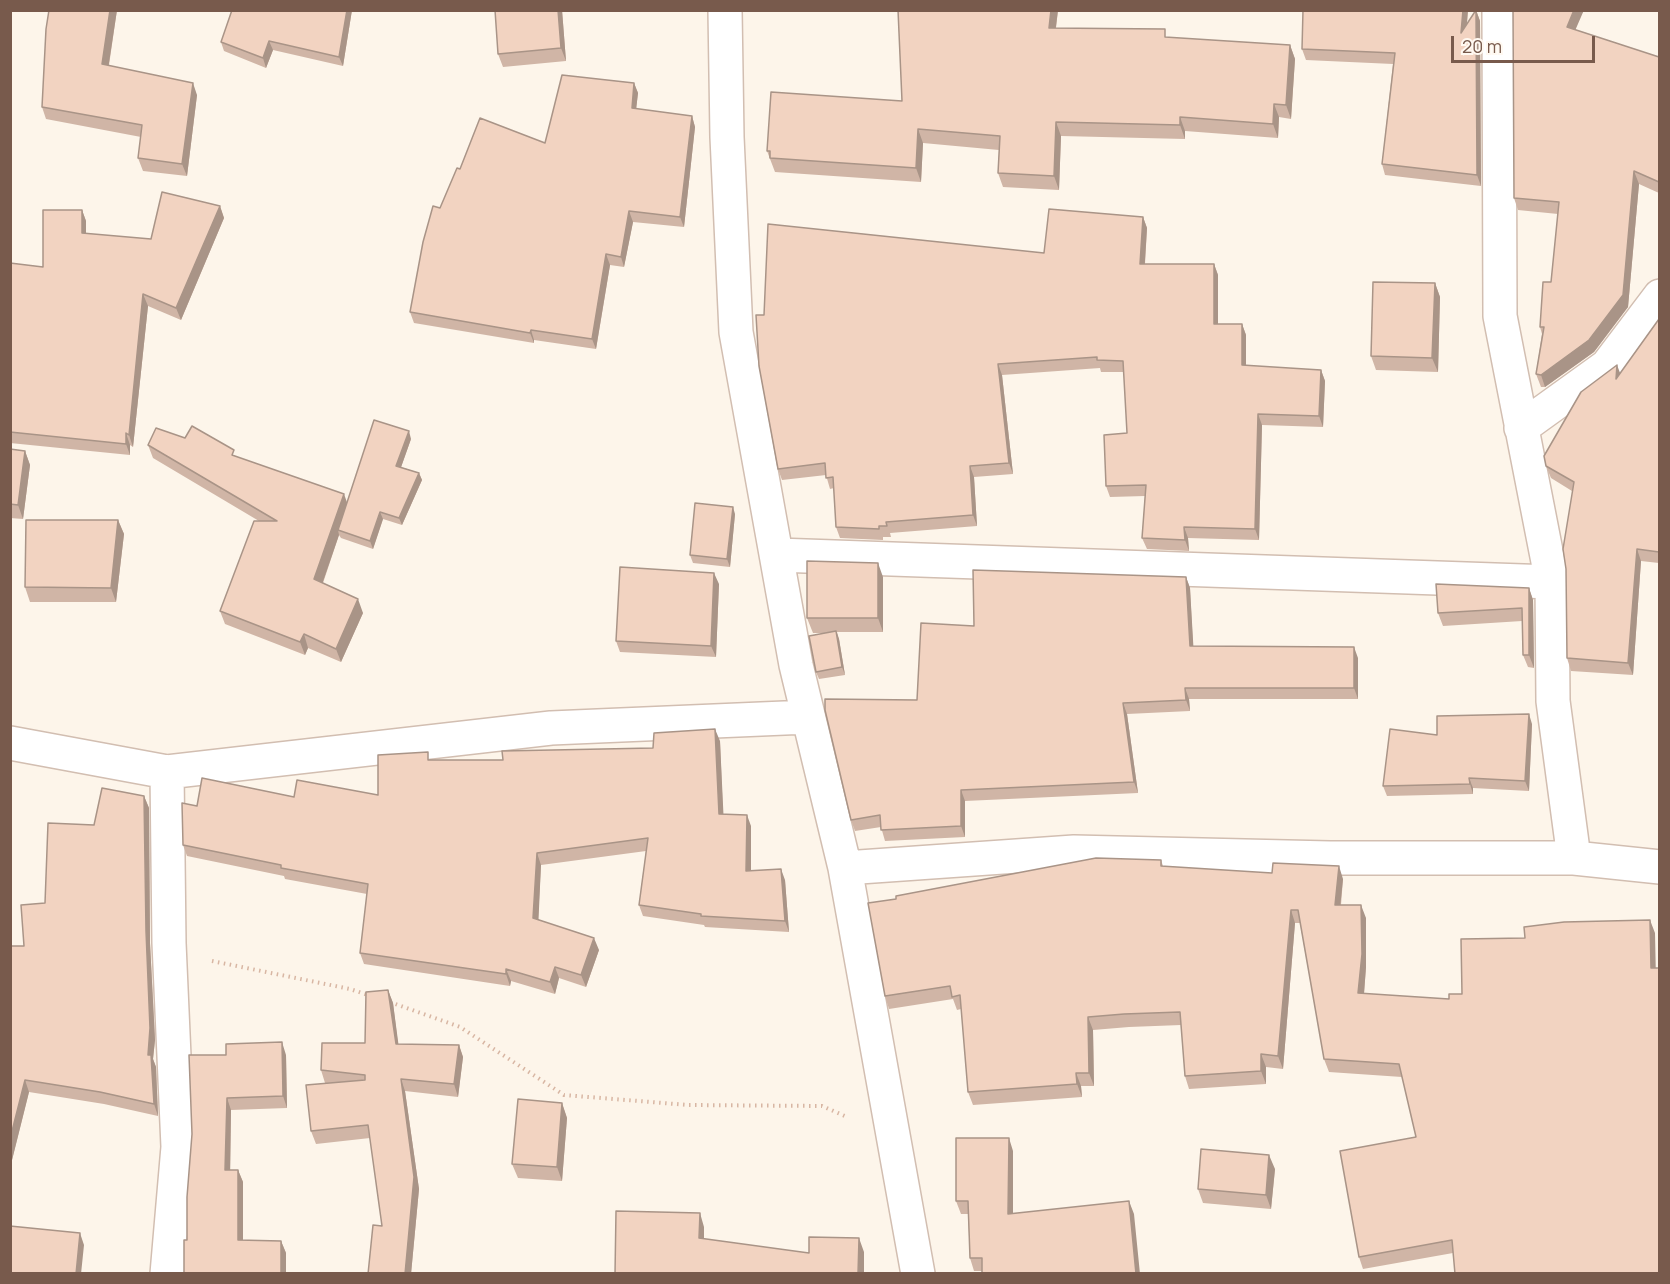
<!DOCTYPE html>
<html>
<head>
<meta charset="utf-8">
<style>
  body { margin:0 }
  #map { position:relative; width:1670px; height:1284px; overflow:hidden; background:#fdf5ea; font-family:Manrope,sans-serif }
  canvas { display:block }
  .frame { position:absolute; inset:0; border:12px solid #785a4c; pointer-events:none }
  .scale { position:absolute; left:1451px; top:36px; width:144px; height:27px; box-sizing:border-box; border:3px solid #785a4c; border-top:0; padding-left:8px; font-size:18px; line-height:21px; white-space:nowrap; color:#785a4c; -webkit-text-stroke:4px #fff9f1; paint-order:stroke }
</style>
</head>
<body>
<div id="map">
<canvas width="1670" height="1284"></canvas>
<div class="frame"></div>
<div class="scale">20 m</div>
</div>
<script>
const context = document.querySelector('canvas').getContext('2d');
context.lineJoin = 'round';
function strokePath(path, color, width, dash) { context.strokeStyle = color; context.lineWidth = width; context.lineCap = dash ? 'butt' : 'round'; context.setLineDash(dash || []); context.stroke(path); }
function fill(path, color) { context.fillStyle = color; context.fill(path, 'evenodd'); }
const minor = new Path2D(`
  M725,10l2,127 9,195 60,333 49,203 73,406
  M1499,10l1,306 52,266 1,119 21,157
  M1521,428l86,-62 53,-70
  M777,555l775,27
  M10,743l157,29 384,-44 257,-11
  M167,772l2,171 9,204 -11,127
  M845,868l229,-16 256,6h244l86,9`);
strokePath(minor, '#d2beb1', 36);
strokePath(new Path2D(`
  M212,961l138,28 18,6
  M390,1002l70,25 104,68 124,10 134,1 25,11`), '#d8b6a3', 4, [1.5, 4.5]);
strokePath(minor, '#fff', 33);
fill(new Path2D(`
  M117,10l-8,55 88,30 -10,81 -44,-5 -5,-13 3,-21 -95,-18 -4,-12z
  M232,10h120l-9,56 -70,-16 -7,18 -42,-17 -3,-9z
  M562,10l4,51 -63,6 -5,-13z
  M898,10h160l-2,18 112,10 122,7 5,14 -4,60 -12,-2 -1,21 -93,-7v8l-124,-3 -2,54 -56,-3 -5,-14 1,-23 -76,-7 -2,39 -146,-10 -8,-21 135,-50z
  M1468,10l-1,14 9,-14 4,11 1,165 -96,-11 -3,-11 11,-100 -87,-4 -4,-11z
  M1576,30l83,27v136l-20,-9 -11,123 -34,45 -49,35h-4l-5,-13 6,-40 -2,-7 11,-45 7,-68 -40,-4 -4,-12z
  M634,83l4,10 -2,16 56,7 3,11 -11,100 -51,-5 -9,45 -14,-2 -14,84 -62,-9v3l-120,-20 -4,-11 30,-104 20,-39 85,-26z
  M220,206l4,12 -43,102 -33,-14 -15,141 -3,-2v10l-120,-12v-180l33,4 39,-57 4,11v13l65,5z
  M1143,217l4,11 -2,36h69l4,11v49h24l4,11v31l75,4 4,11 -2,46 -61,-2 -3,115 -71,-2 1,13 -42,-2 -5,-11 3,-42 -35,1 -4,-11 21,-53 -3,-61h-23l-1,-4 -98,7 11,99 -39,3 3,49 -87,7 1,4h-8v3l-43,-2 -4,-11 -2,-39 -4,1 -4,-14 -44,5 -4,-11 -14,-154 280,-62z
  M1435,283l5,14 -2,75 -62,-2 -5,-14z
  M1659,319v244l-18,-2 -8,114 -62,-4 -4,-13 5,-167 -21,-13 -5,-12 74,-93z
  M411,439l-10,28 18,6 3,7 -20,45 -19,-6 -10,30 -32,-11 -2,-3 -16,48 40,30 -22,49 -33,-14 -3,7 -80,-31 -5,-13 39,-90 -106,-63 -5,-13 199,58z
  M10,449l15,2 5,14 -7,54 -13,-1z
  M735,514l-5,53 -37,-4 -3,-8z
  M118,520l6,14 -8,68h-86l-5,-15z
  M883,577v55h-46l2,7 6,36 -26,4 -3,-7 13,-39h-16l-6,-15z
  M1186,577l4,11 3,58 165,12v41h-169l1,12 -63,3 11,79 -173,8v36l-80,4 -4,-14 -26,4 -4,-11 66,-120 57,-74z
  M719,584l-3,73 -96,-5 -4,-11z
  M1529,588l4,12 1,68 -6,-1 -5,-12 -1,-34 -79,5 -5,-13z
  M1532,724l-3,67 -56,-3v6l-86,2 -4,-10 54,-51z
  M720,741l3,73 28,12v45l34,9 4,52 -84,-5 -1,-2 -61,-9 -4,-11 7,-54 -105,14 -3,55 61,30 -13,37 -27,-9 -4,16 -44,-13 -1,5 -146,-22 -4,-11 7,-59 -82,-15 -1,-3 -97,-20 -4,-11 14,-39 97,-9 84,-2 53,-35h72l150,-12z
  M144,796l5,12 1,135 5,97 -2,19 3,8 2,49 -54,-12 -75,-12 -19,76 14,-222 21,-43 49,-78z
  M1161,860l2,6 180,13 -2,26 25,13v49l-2,27 85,5 13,-5 63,-56 130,-5v35l-202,285 -90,16 -4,-12 57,-120 -14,-60 -73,-5 -5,-13 -24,-136h-5l-12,146 -17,-2v17l-77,5 -4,-13 -4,-51 -52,2 -36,3 1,56h-13l1,11 -109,8 -5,-13 -7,-83 -4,1 -4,-11 -64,10 -4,-13z
  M388,990l5,13 5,41 61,1 4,12 -5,40 -53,-6 14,98 -8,85h-43l14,-48 -12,-88 -54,6 -5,-13 17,-48h-3l-4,-13 44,-27z
  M226,1055h60l1,53 -56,2 -1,60h8l5,12v58l38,1 5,12 -99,-13z
  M562,1103l5,15 -5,63 -44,-3 -6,-14z
  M1013,1151v62l121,1 -152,57h-8l-4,-13 -2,-44h-7l-5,-13z
  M1275,1169l-4,40 -68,-6 -5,-14z`), '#d0b5a6');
fill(new Path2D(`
  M110,10h7l-10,66 -5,-12z
  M347,10h5l-9,56 -4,-9z
  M558,10h4l4,51 -5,-13z
  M1051,10h7l-4,32 -5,-14z
  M1463,10h5l-3,34 -4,-11z
  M1476,10l4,11 1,165 -4,-11z
  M1574,10h10l-13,30 -4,-13z
  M269,41l4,9 -7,18 -3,-10z
  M1290,45l5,14 -4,60 -5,-14z
  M193,83l4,12 -10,81 -5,-12z
  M634,83l4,10 -3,26 -3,-11z
  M1274,104l5,13 -1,21 -5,-14z
  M692,116l3,11 -11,100 -4,-10z
  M1180,117l5,14v8l-5,-14z
  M1056,122l5,14 -2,54 -5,-14z
  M918,129l5,14 -2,39 -5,-14z
  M1634,171l5,13 -11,123 -34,45 -49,35 -4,-12z
  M220,206l4,12 -43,102 -5,-12z
  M82,210l4,11v24l-4,-12z
  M629,211l4,11 -9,45 -3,-10z
  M1143,217l4,11 -3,48 -4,-12z
  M606,254l4,11 -14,84 -4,-10z
  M1214,264l4,11v60l-4,-11z
  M1435,283l5,14 -2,75 -6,-14z
  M143,294l5,12 -15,141 -4,-12z
  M1242,324l4,11v41l-4,-11z
  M531,330l3,10v3l-4,-10z
  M998,364l4,11 11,99 -4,-11z
  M1617,365l5,13 -6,1z
  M1321,370l4,11 -2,46 -4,-11z
  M1258,414l4,11 -3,115 -4,-11z
  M409,431l2,8 -12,34 -3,-7z
  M126,433l4,12v10l-4,-11z
  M25,451l5,14 -7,54 -5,-14z
  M970,466l4,11 3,49 -4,-11z
  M419,473l3,7 -20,45 -3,-7z
  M344,494l5,14 -11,22 1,5 -20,58 -5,-14z
  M733,507l2,7 -5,53 -3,-8z
  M380,512l3,7 -10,30 -3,-8z
  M118,520l6,14 -8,68 -5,-14z
  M1184,527l4,11 1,13 -4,-11z
  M1637,549l4,12 -8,114 -5,-12z
  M878,563l5,14v55l-5,-14z
  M714,573l5,11 -3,73 -5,-11z
  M1186,577l4,11 4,69 -4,-11z
  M1529,588l4,12 1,68 -5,-13z
  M358,599l5,14 -22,49 -5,-13z
  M836,631l3,8 6,36 -3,-8z
  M304,634l4,14 -3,7 -5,-13z
  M1354,647l4,11v41l-4,-11z
  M1185,688l4,11 1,12 -4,-11z
  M1123,703l4,11 11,79 -4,-11z
  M1529,714l3,10 -3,67 -4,-10z
  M715,729l5,12 4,85 -5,-12z
  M1469,778l4,10v6l-3,-10z
  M961,790l4,11v36l-4,-11z
  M144,796l5,12 1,135 5,97 -2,19 3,8 2,49 -4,-12 -6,-49z
  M747,815l4,11v56l-5,-11z
  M537,853l4,12 -3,65 -5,-12z
  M1339,866l4,13 -4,39 -4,-13z
  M781,869l4,11 4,52 -4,-11z
  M1361,905l5,13v49l-3,39 -5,-13z
  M1291,910l4,13 -12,146 -5,-13z
  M1650,920l5,13 1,48 -5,-13z
  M594,938l5,12 -13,37 -5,-12z
  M555,967l4,11 -4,16 -5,-12z
  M506,969l5,12 -1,5 -4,-12z
  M388,990l5,13 7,53 -4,-12z
  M1088,1017l5,13 1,56 -5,-13z
  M282,1042l4,13 1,53 -4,-12z
  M459,1045l4,12 -5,40 -4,-13z
  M1261,1054l5,13v17l-5,-13z
  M1076,1073l5,13 1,11 -5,-13z
  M401,1079l4,12 14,98 -8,85h-6z
  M25,1080l4,12 -19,76v-29z
  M227,1098l4,12 -1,72 -5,-12z
  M562,1103l5,15 -5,63 -5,-14z
  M1009,1138l4,13v76l-5,-13z
  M1269,1155l6,14 -4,40 -5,-14z
  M238,1170l5,12v71l-5,-13z
  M1129,1201l5,13 6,60h-4z
  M700,1213l4,14v24l-5,-13z
  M80,1233l4,12 -3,29h-5z
  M859,1238l5,14v22h-6z
  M281,1241l5,12v21h-5z`), '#a99487');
const building = new Path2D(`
  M49,10h61l-8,54 91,19 -11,81 -44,-6 4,-33 -100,-18 4,-78z
  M232,10h115l-8,47 -70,-16 -6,17 -42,-16z
  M495,10h63l3,38 -63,6z
  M898,10h153l-2,18 116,1v8l125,8 -4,60 -12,-1 -1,20 -93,-7v8l-124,-3 -2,54 -56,-3 2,-37 -82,-7 -2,39 -146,-10v-7h-3l4,-59 131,9z
  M1303,10h160l-2,23 15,-23 1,165 -95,-11 13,-111 -93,-4z
  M1513,10h61l-7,17 92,30v125l-25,-11 -11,124 -34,45 -48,35 -5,-1 8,-47h-4l3,-45h8l8,-80 -45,-4z
  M562,75l72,8 -2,25 60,8 -12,101 -51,-6 -8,46 -15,-3 -14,85 -61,-9 -1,3 -120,-21 13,-70 10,-36 7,2 17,-40 3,1 20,-51 65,25z
  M162,192l58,14 -44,102 -33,-14 -14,141 -3,-2v11l-116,-12v-169l33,4v-57h39v23l69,6z
  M1049,209l94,8 -3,47h74v60h28v41l79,5 -2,46 -61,-2 -3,115 -71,-2 1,13 -43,-2 4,-53 -40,1 -2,-51 23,-2 -4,-72 -26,-1v-3l-99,7 11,99 -39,3 3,49 -87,7 1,4h-8v3l-43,-2 -3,-50 -7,1 -1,-15 -47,6 -19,-103 -3,-51h8l4,-91 276,29z
  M1373,282l62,1 -3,75 -61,-2z
  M1659,319v233l-22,-3 -9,114 -61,-5 -1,-89 -3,-20 11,-67 -28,-16 -2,-10 37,-64 36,-27 -1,14z
  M374,420l35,11 -13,35 23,7 -20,45 -19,-6 -10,29 -32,-11z
  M192,426l42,24 -2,5 112,39 -30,85 44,20 -22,50 -32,-15 -4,8 -80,-31 34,-90h23l-129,-76 8,-17 29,10z
  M10,449l15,2 -7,54 -8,-1z
  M695,503l38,4 -6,52 -37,-4z
  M26,520h92l-7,68 -86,-1z
  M807,561l71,2v55h-71z
  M620,567l94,6 -3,73 -95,-5z
  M973,570l213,7 4,69 164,1v41h-169l1,12 -63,3 11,79 -173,8v36l-80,4 -1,-15 -29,5 -26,-110v-11l92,1 4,-77 53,3z
  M1436,584l93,4v67h-6l-1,-47 -84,5z
  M836,631l6,36 -26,5 -7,-36z
  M1529,714l-4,67 -56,-3 1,6 -87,2 7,-57 47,6v-19z
  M715,729l4,85 28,1 -1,56 35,-2 4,52 -84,-5v-2l-62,-9 9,-67 -111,15 -4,65 61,20 -13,37 -26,-8 -5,15 -44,-13v5l-146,-21 8,-69 -87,-16v-3l-98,-20 -1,-42 15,3 5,-28 92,19 3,-17 81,15v-40l50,-3v8h75l-1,-9 151,-3 1,-15z
  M102,788l42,8 2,135 4,97 -2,27h3l3,49 -54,-12 -75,-12 -15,59v-193h14l-3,-41 24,-2 3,-80 46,2z
  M1096,858l65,2v6l111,7 1,-10 66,3 -4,39h26l1,49 -4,39 91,6v-5h13l-1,-55 64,-1 -1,-11 40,-5 86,-2 1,48h8v306h-204l-3,-34 -93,17 -19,-106 76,-14 -17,-73 -75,-5 -26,-149h-7l-13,146 -17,-2v17l-76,5 -5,-64 -56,2 -36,3 1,56h-13l1,11 -109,8 -8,-97 -8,2 -2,-11 -65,10 -17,-93 28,-4v-3z
  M388,990l8,54 63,1 -5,39 -53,-5 13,98 -9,97h-37l5,-49 9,1 -14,-101 -57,6 -5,-46 59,-5v-5l-44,-5 1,-27h43l1,-51z
  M282,1042l1,54 -56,2 -2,72h13v70l43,1v33h-97v-34h3v-43l5,-63 -3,-79h37v-11z
  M518,1099l44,4 -5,64 -45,-3z
  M956,1138h53l-1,76 121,-13 7,73h-154v-16h-12l-2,-57h-12z
  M1201,1149l68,6 -3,40 -68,-6z
  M616,1211l84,2 -1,25 110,15v-16l50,1 -1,36h-243z
  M10,1226l70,7 -4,41h-66z`);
fill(building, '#f2d3c1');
strokePath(building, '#a99487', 1.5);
</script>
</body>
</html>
